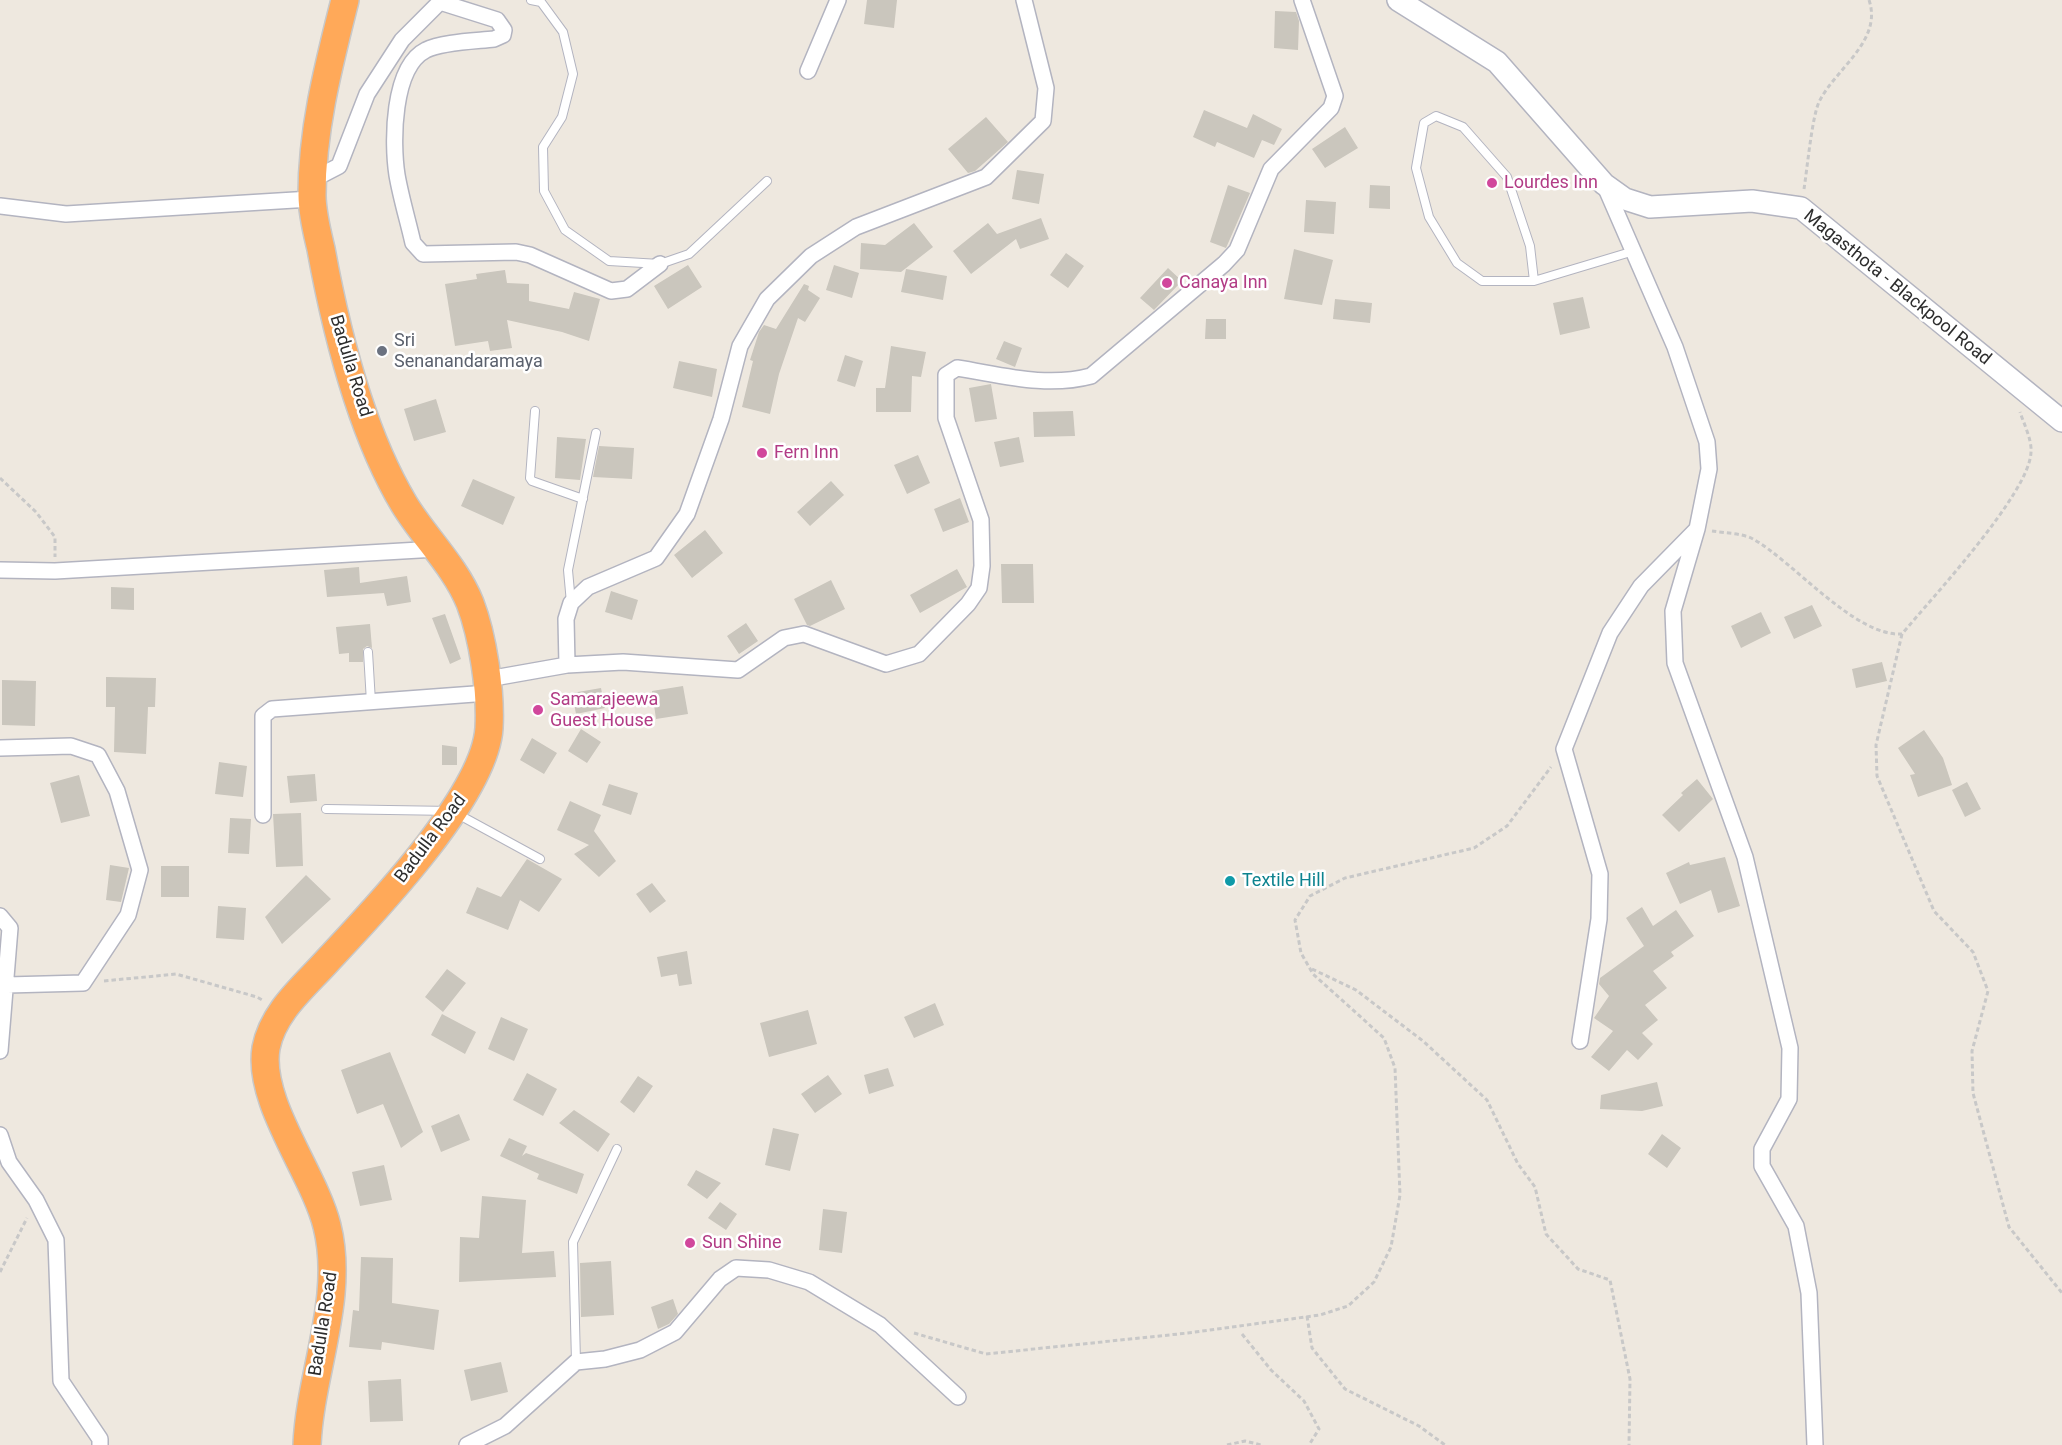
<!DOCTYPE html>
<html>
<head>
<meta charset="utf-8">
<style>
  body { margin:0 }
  canvas { display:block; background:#eee8df }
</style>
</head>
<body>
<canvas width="2062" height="1445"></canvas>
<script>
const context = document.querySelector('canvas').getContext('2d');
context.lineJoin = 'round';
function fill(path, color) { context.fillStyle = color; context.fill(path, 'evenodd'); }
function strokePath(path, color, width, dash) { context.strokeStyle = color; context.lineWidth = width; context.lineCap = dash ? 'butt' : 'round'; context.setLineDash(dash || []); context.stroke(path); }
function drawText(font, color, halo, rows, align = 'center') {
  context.font = font + ' Roboto,sans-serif'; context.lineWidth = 5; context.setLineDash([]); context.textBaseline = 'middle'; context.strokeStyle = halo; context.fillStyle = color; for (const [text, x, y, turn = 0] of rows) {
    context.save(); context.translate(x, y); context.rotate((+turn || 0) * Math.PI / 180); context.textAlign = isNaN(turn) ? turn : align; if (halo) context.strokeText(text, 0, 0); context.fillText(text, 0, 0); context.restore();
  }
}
fill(new Path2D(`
  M867,0h30l-3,28 -30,-4z
  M1275,11l21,1 3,9 -1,29 -24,-2z
  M1204,110l43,18 6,-14 29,15 -8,16 -12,-5 -8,18 -37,-16 -2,5 -22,-10z
  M986,117l22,25 -33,29 -7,2 -20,-24z
  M1345,127l13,21 -33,20 -13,-19z
  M1017,170l27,4 -5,30 -27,-5z
  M1228,185l22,8 -24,55 -16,-6z
  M1370,185l20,1v23l-21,-1z
  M1306,200l30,2 -2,32 -30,-2z
  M1041,218l8,21 -29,10 -4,-10 -45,35 -18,-23 35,-28 9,11z
  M914,223l19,24 -32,25 -41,-3 1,-26 24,2z
  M1294,249l39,11 -11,45 -38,-6z
  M1066,253l18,13 -16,22 -18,-13z
  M688,265l14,22 -34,22 -14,-23z
  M834,265l25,8 -7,25 -26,-8z
  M1168,268l14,13 -28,29 -14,-12z
  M906,269l41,7 -4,24 -42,-8z
  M505,270l2,13 22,1v17l40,8 5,-17 26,7 -11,42 -27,-9 -55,-12 5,28 -22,3 -2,-10 -33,5 -10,-62 32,-5 -1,-5z
  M804,284l5,2 -1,4 12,8 -15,24 -7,-4 -19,56 -9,40 -28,-7 11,-46 -3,-1 9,-28 5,-7 12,4z
  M1583,297l7,31 -30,7 -7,-32z
  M1335,299l37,4 -2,20 -37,-4z
  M1206,319h20v20h-21z
  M1004,341l18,7 -7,19 -19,-8z
  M891,346l35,6 -5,25 -9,-1 -1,36h-35v-24h9z
  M845,355l18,6 -8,26 -18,-6z
  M679,361l38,8 -5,28 -39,-9z
  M991,384l6,35 -22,3 -6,-34z
  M436,399l10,33 -32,9 -10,-32z
  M1073,411l2,25 -41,1 -1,-25z
  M557,437l29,2 -6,41 -25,-2z
  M1019,437l5,25 -24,5 -6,-25z
  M599,446l35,2 -2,31 -39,-2z
  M918,455l12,28 -23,11 -13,-29z
  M473,479l42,18 -12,28 -42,-19z
  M831,481l13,14 -34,31 -13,-14z
  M960,498l9,24 -26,10 -9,-23z
  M705,530l18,23 -31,25 -18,-23z
  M1001,564h32l1,39h-32z
  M359,567l1,16 47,-7 4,26 -24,4 -3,-13 -57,4 -3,-27z
  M957,569l10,18 -47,26 -10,-18z
  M831,580l14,29 -35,17 -3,-1 -13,-26z
  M111,587l23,1v22l-23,-1z
  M611,591l27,9 -6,20 -27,-8z
  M1812,605l10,21 -28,13 -10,-22z
  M1761,612l10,21 -30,15 -10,-22z
  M445,614l16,45 -11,5 -18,-46z
  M746,623l12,18 -19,13 -12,-18z
  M370,624l2,24 -5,-2 -4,3v13h-14v-9l-10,1 -3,-27z
  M1882,662l5,19 -31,7 -4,-19z
  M106,677l50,1 -1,29h-7l-2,47 -32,-2 1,-45h-9z
  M2,680l34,1 -1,45 -33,-1z
  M683,686l5,28 -32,5 -4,-28z
  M601,688l4,20 -29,6 -4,-21z
  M581,729l20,13 -14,21 -19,-12z
  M1924,730l19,28 9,27 -34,12 -8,-22 5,-1 -17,-26z
  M532,738l25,15 -13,21 -24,-14z
  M442,745l15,2v18h-15z
  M219,762l28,4 -4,31 -28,-3z
  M315,774l2,27 -27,2 -3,-27z
  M79,775l11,41 -29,7 -11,-40z
  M1697,779l16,20 -34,33 -17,-17 21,-20 -2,-2z
  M1967,782l14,27 -16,8 -13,-27z
  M609,784l29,9 -7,22 -29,-10z
  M570,801l31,14 -7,16 22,30 -17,16 -25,-23 15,-9 -32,-15z
  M301,813l2,53 -27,1 -3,-53z
  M230,818l21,1 -2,35 -21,-1z
  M1725,857l15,49 -22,7 -7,-23 -31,14 -14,-31 23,-11 1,3z
  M527,859l35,20 -23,33 -19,-12 -12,30 -42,-17 11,-26 24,10z
  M110,865l19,3 -8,34 -15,-2z
  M161,866h28v31h-28z
  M306,875l25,24 -49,45 -17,-27z
  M652,883l14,18 -16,12 -14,-19z
  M218,906l28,2 -2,32 -28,-2z
  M1642,907l11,19 23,-16 18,26 -23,16 3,4 -21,15 14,17 -22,17 13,15 -16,13 11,11 -15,16 -11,-10 -18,21 -18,-14 22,-26 -19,-13 15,-22 -10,-12 1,-6 44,-32 -18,-28z
  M687,951l5,33 -13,2 -2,-12 -16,3 -4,-20z
  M447,969l19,14 -23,29 -18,-15z
  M935,1003l9,22 -30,13 -10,-21z
  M808,1010l9,34 -48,13 -9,-34z
  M442,1014l34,18 -11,22 -34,-19z
  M501,1017l27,12 -14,32 -26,-12z
  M390,1052l33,80 -22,16 -18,-44 -26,10 -16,-44z
  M888,1068l6,18 -25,8 -5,-19z
  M527,1073l30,16 -14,27 -30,-16z
  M828,1075l14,19 -27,19 -14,-19z
  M638,1076l15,10 -19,27 -14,-11z
  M1657,1082l6,24 -21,5 -42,-2 1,-14z
  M574,1110l36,24 -12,18 -39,-29z
  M459,1114l11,26 -29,12 -10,-26z
  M773,1128l26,6 -9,37 -25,-6z
  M1662,1134l19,14 -14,20 -19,-14z
  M509,1138l18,8 -5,10 4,-3 58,21 -7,20 -40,-15 2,-5 -39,-18z
  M384,1165l8,35 -32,6 -8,-34z
  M696,1170l25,13 -14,16 -20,-14z
  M482,1196l44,4 -4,53 32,-2 2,26 -97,5 1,-45 19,1z
  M720,1202l17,12 -11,16 -18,-12z
  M823,1209l24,3 -5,41 -23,-3z
  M361,1257l32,1 -1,45 47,7 -5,40 -52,-8 -1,8 -32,-3 4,-37 6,1z
  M611,1261l3,54 -33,2 -1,-54z
  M673,1299l5,15 -9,10 -11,5 -7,-22z
  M501,1362l7,30 -37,9 -7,-31z
  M401,1379l2,42 -33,1 -2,-41z`), '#cac6bd');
const lane = new Path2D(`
  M531,0l10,2 22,30 10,42 -11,43 -19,30 1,44 21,39 44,31 51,3 29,-10 78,-73
  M1534,281l-4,-35 -23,-69 -44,-50 -27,-11 -12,7 -8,45 13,49 28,46 25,18h52l100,-30
  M535,411l-5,67 2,3 51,18
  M571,603l-3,-33 28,-137
  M368,652l3,50
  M326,809l126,2 88,48
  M576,1362l-3,-120 44,-93`);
const street = new Path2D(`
  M808,71l30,-71
  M312,180l27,-14 28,-72 35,-54 38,-38 57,18 7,10 -1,5 -9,4c-18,2 -53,3 -68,11 -34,17 -34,93 -29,125 4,23 11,46 16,68l10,11 93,-2 14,3 81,36 16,-2 33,-25
  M1604,184l71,163 32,95 2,27 -12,60 -24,82 2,52 70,194 45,191 -1,51 -27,50v17l34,60 13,67 6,152
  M0,206l66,8 245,-15
  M0,570l55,1 382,-22
  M567,665l-1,-46 5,-16 17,-16 68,-29 31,-44 34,-95 19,-73 27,-47 44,-43 45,-29 130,-50 57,-56 3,-33 -22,-88
  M488,679l79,-14 56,-3 115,8 46,-32 20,-4 82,30 33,-10 49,-50 11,-16 3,-22 -1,-46 -35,-102v-43l11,-7c45,7 89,20 134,8l133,-112 13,-14 34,-81 60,-61 4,-12 -33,-96
  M0,748l71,-2 27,9 19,36 23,79 -12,45 -45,68 -76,2
  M263,815v-99l9,-7 216,-16
  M0,916l10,12 -10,123
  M1580,1041l19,-122 1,-45 -36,-125 46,-116 31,-47 55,-56
  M0,1135l9,27 27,38 20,40 5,141 39,58v6
  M467,1445l38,-19 71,-64 29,-3 35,-9 35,-18 45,-53 16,-11 33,2 40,12 71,43 78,72`);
const secondary = new Path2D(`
  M1398,0l99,62 107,122 21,15 25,8 102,-6 49,7 261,213`);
const highway = new Path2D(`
  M307,1445c3,-72 38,-147 20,-219 -13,-53 -70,-124 -61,-178 7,-37 39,-62 63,-89 46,-49 156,-164 160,-231 2,-37 -6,-91 -19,-125 -15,-37 -46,-66 -66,-99 -43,-72 -68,-173 -83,-255 -4,-17 -9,-36 -9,-54 0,-67 17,-131 33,-195`);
strokePath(lane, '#b3b4c0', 10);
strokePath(street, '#b3b4c0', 18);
strokePath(secondary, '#b3b4c0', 24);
strokePath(highway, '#c8c8c8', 30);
strokePath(new Path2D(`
  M1804,189c3,-19 8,-72 15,-87 16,-33 64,-61 50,-102
  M0,478l36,34 19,25v20
  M1712,531c12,2 30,2 41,8 40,22 102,98 149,95 28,-34 128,-141 129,-182 1,-12 -7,-28 -11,-40
  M1902,634l-26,111 1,31 57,135 39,41 15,39 -16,60 1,42 36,134 53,66
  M1312,969l44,21 67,51 64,59 31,64 17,23 11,47 32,35 32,11 20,99 -1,66
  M104,981l72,-7 81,23 7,4
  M0,1272l27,-54
  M1307,1316l5,32 33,41 74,37 26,19
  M914,1333l72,21 202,-21 132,-18 28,-9 26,-24 17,-35 9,-52 -5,-127 -11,-30 -71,-64 -12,-21 -6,-33 15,-24 35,-18 129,-30 33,-22 44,-59
  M1242,1334l29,36 33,31 15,28 -10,16
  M1227,1445l18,-4 16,4`), '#c8c8c8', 3, [4.5, 3]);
strokePath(lane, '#fff', 8);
strokePath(street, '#fff', 15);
strokePath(secondary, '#fff', 21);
strokePath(highway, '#ffa959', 27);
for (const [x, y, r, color] of [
  [1492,183,6,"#d1479c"],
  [1167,283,6,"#d1479c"],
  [382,351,6,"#6b7280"],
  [762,453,6,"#d1479c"],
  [538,710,6,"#d1479c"],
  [1230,881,6,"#0f9aa8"],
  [690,1243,6,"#d1479c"]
]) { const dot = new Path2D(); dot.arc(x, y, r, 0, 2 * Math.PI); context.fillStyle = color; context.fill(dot); strokePath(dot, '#fff', 2); }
drawText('18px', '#b23c85', '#fff', [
  ["Lourdes Inn",1504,183],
  ["Canaya Inn",1179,283],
  ["Fern Inn",774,453],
  ["Samarajeewa",550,700],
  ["Guest House",550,721],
  ["Sun Shine",702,1243]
], 'left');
drawText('18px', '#2d2d2d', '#fff', [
  ["Magasthota - Blackpool Road",1897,288,39],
  ["Badulla Road",350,366,73],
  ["Badulla Road",431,839,-53],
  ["Badulla Road",324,1324,-81]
]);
drawText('18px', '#5b616d', '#fff', [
  ["Sri",394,341],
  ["Senanandaramaya",394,362]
], 'left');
drawText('18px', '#0d838f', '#fff', [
  ["Textile Hill",1242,881]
], 'left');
</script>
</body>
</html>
